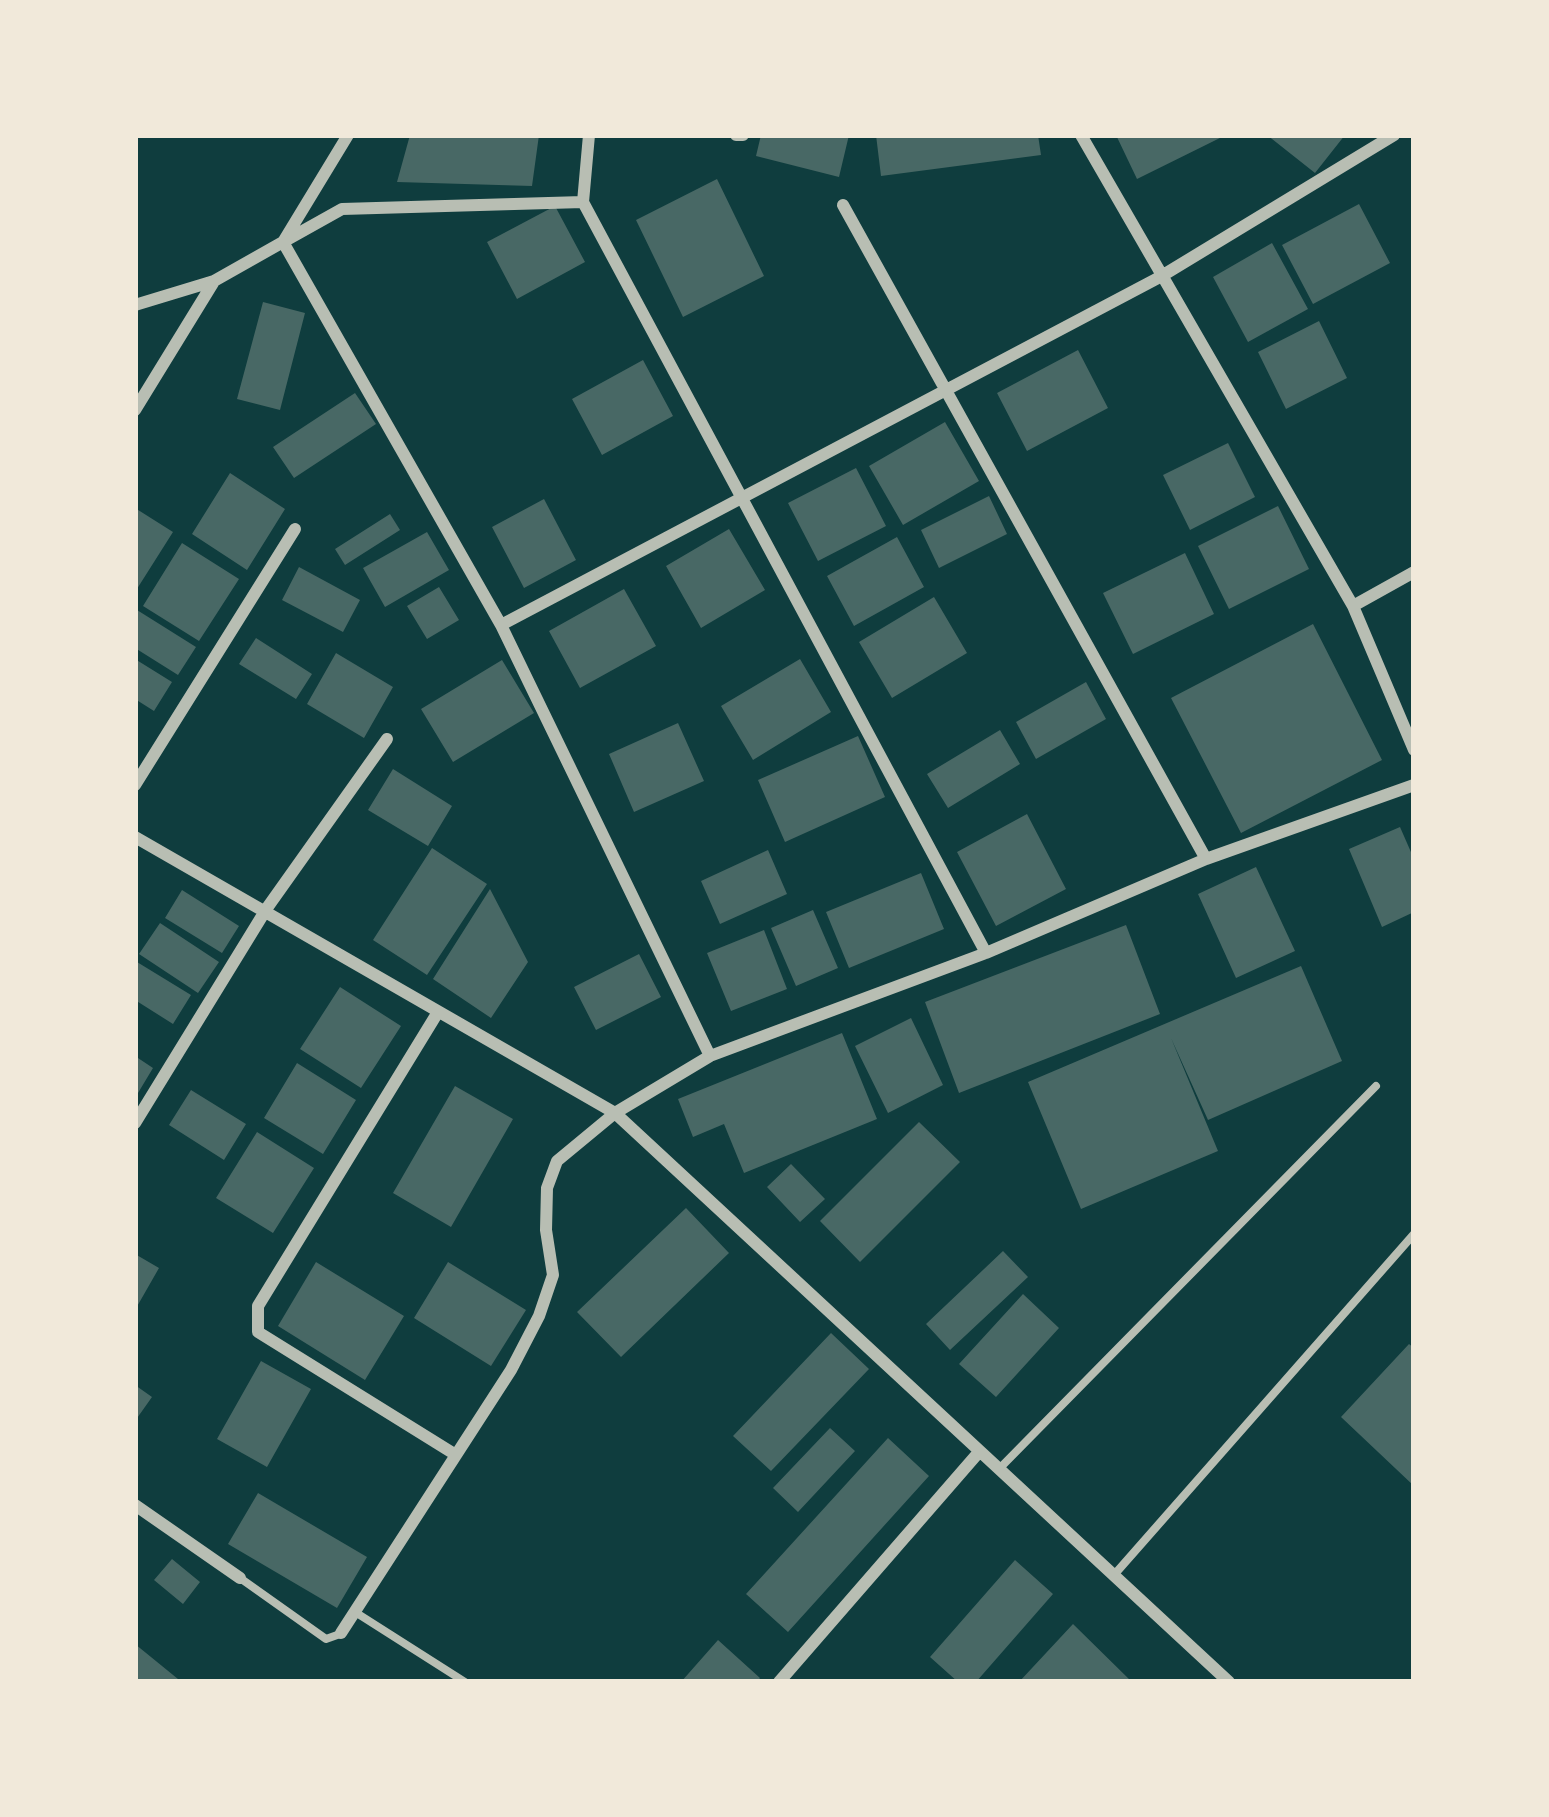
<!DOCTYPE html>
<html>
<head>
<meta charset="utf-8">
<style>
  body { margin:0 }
  #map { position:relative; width:1549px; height:1817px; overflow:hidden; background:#0f3d3e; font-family:Mulish,sans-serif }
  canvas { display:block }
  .frame { position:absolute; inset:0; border:138px solid #f1e9da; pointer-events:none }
</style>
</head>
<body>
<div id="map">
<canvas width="1549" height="1817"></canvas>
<div class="frame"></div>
</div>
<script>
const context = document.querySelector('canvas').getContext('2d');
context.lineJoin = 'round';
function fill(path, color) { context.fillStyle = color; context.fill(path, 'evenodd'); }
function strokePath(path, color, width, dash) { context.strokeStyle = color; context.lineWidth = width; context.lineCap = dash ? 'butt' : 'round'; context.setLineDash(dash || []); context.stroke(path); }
fill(new Path2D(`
  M410,135h129l-7,51 -135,-4z
  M761,135h88l-10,42 -83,-21z
  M876,135h162l3,20 -160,21z
  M1116,135h110l-89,44z
  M1267,135h78l-30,38z
  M717,179l47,97 -81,41 -47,-97z
  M1359,204l31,59 -77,41 -31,-59z
  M555,206l30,56 -68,37 -30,-57z
  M1272,243l36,66 -60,33 -35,-65z
  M263,302l42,11 -25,97 -43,-11z
  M1319,321l28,57 -61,31 -28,-57z
  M1078,350l30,58 -81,43 -30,-58z
  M643,360l30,56 -71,39 -30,-56z
  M355,393l21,31 -82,54 -21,-31z
  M945,422l34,59 -76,44 -34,-59z
  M1228,443l27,54 -65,33 -27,-55z
  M856,468l30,58 -68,35 -30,-58z
  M230,473l55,36 -38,61 -55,-36z
  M989,496l18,38 -68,34 -18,-38z
  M544,499l32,61 -52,28 -32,-61z
  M1278,506l31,63 -80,40 -31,-63z
  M135,508l38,24 -38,60z
  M390,514l10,16 -55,35 -10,-16z
  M729,529l36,61 -64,38 -35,-62z
  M427,532l22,38 -64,37 -22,-39z
  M897,537l27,50 -70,39 -27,-50z
  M182,543l57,36 -40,62 -56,-35z
  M1185,553l29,61 -81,40 -30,-61z
  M299,567l61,33 -17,32 -61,-32z
  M439,587l20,33 -32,19 -20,-33z
  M624,589l32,57 -76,42 -31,-57z
  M934,597l33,56 -75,45 -33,-56z
  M137,610l59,37 -18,28 -43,-27z
  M1313,624l69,136 -141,73 -70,-135z
  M256,638l56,36 -16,25 -57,-35z
  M336,653l57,34 -29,51 -57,-34z
  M135,659l37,23 -18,29 -19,-12z
  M800,659l31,53 -78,48 -32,-54z
  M502,660l32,53 -81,49 -32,-53z
  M1086,682l20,37 -70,40 -20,-37z
  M678,723l26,58 -70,31 -25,-58z
  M1000,730l20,34 -72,44 -21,-34z
  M858,736l27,61 -100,45 -27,-62z
  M393,769l59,37 -24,40 -60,-36z
  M1027,814l39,75 -70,37 -39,-74z
  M1400,827l14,32v53l-32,15 -33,-78z
  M432,848l55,36 -60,91 -54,-35z
  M768,850l19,44 -67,30 -19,-43z
  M1256,867l39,84 -59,27 -38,-84z
  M921,873l23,56 -95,39 -23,-56z
  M490,889l38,73 -37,56 -58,-39z
  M182,890l57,36 -17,27 -57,-35z
  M813,910l25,58 -42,18 -25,-58z
  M160,923l59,39 -21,31 -59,-39z
  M1126,925l34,89 -201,79 -34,-91z
  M764,930l23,59 -56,22 -24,-58z
  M639,954l22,43 -65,33 -22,-43z
  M137,962l54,33 -18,29 -38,-24z
  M1301,966l41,95 -134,59 -37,-82 47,113 -137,58 -53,-127z
  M340,987l61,39 -40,62 -61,-39z
  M911,1018l32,67 -55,28 -33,-67z
  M842,1033l35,86 -133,54 -20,-49 -31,13 -15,-38z
  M135,1056l18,12 -18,30z
  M297,1063l59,37 -33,54 -59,-36z
  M455,1086l58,33 -62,108 -58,-34z
  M191,1090l55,34 -22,36 -55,-35z
  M919,1122l41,40 -100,100 -40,-41z
  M257,1132l57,36 -41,65 -57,-35z
  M791,1164l34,35 -25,23 -33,-35z
  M686,1208l43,45 -108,104 -44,-45z
  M1003,1251l25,26 -78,73 -24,-26z
  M135,1254l24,14 -24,42z
  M316,1262l88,54 -39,64 -87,-54z
  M448,1262l78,48 -35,56 -77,-48z
  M1023,1294l36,34 -63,69 -37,-33z
  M831,1333l38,36 -98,102 -38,-35z
  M1409,1344l5,4v138l-73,-69z
  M261,1361l50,28 -44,78 -50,-28z
  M135,1385l17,12 -17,24z
  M830,1428l25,23 -57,61 -25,-24z
  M888,1438l41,38 -141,156 -42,-38z
  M258,1493l109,64 -30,51 -109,-64z
  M172,1559l28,23 -17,22 -29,-24z
  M1015,1560l38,34 -77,88h-18l-28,-25z
  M1073,1624l59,58h-113z
  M718,1640l42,38 -3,4h-76z
  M135,1644l43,35 -3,3h-40z`), '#486865');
strokePath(new Path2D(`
  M999,1469l377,-383
  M1114,1575l300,-341
  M240,1578l86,61 14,-5
  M355,1612l110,70`), '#b8beb3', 8);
strokePath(new Path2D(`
  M589,135l-6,67 403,751
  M736,135h7
  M1081,135l272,471 61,144
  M583,202l-241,7 -59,33 218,383 209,431
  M843,205l363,654
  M135,305l79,-24 69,-39 65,-107
  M135,410l78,-127
  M1353,606l61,-34
  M501,625l659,-348 234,-142
  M135,785l160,-256
  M135,837l480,276 614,569
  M438,1012l-180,294v26l198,123
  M135,1123l132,-215 120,-169
  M135,1505l105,73
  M341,1633l170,-263 28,-54 14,-41 -7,-45 1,-42 10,-27 58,-48 95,-57 276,-103 220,-94 208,-74
  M779,1682l200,-230`), '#b8beb3', 12);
</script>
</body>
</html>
